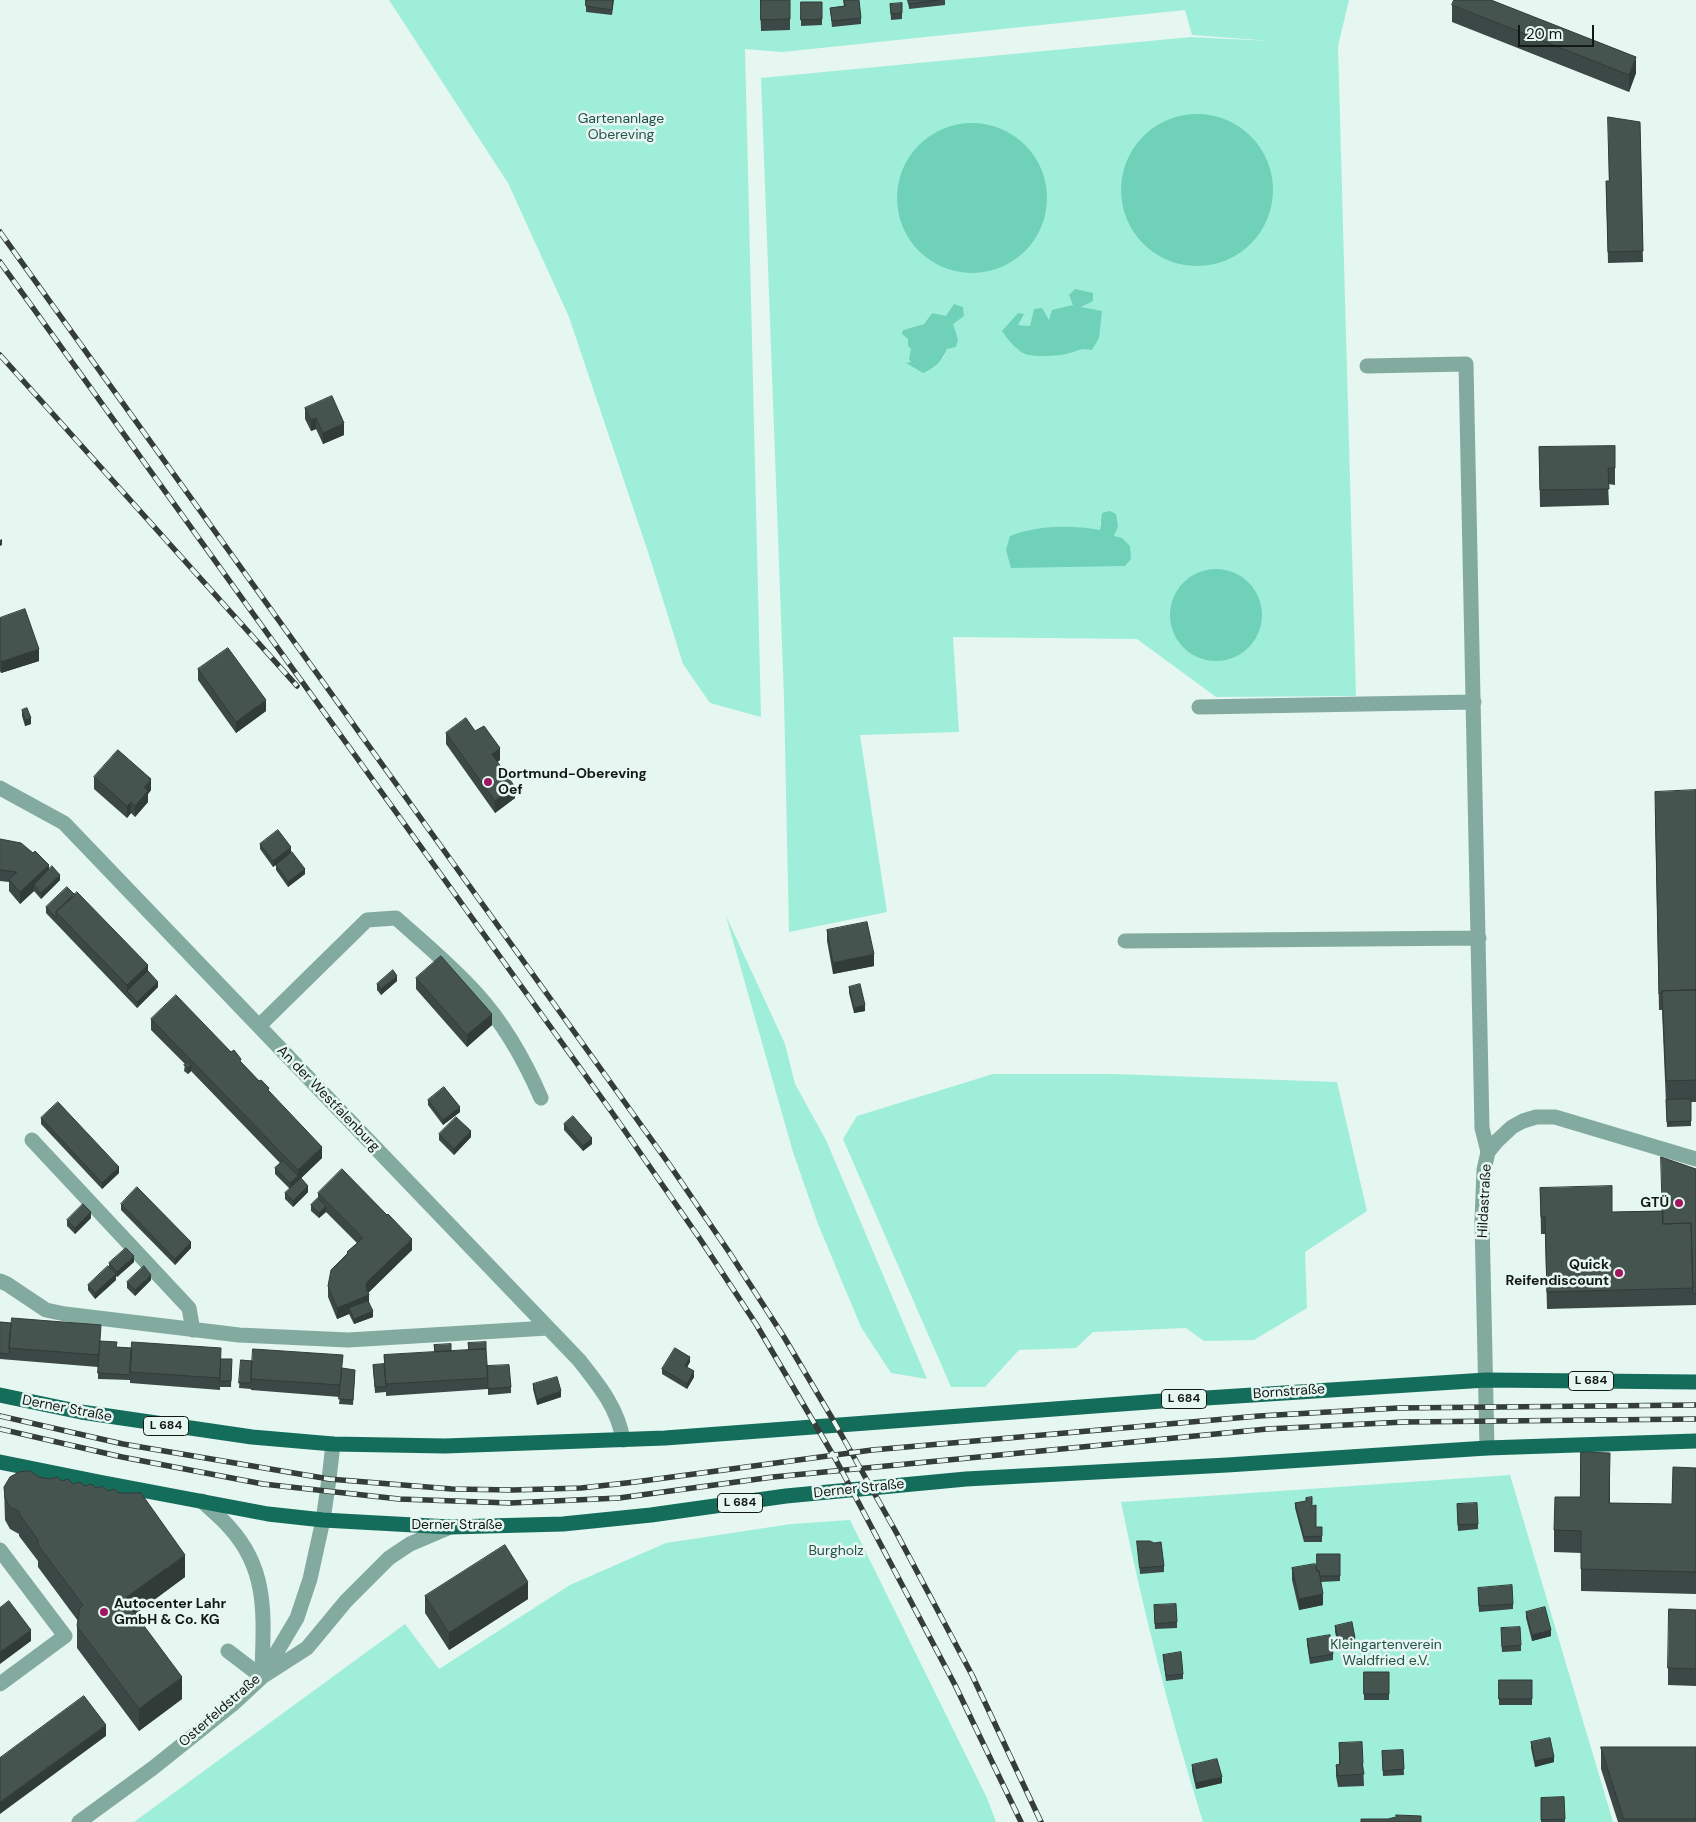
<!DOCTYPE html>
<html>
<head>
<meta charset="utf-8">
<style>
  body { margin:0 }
  #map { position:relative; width:1696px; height:1822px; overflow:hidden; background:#e6f6f1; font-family:"DM Sans",sans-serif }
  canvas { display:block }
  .scale { position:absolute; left:1518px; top:25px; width:76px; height:22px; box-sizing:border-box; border:2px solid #121816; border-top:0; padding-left:6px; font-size:15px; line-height:18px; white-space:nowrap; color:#121816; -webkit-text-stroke:4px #e6f6f1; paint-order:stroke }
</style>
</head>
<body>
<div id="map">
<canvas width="1696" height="1822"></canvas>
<div class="scale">20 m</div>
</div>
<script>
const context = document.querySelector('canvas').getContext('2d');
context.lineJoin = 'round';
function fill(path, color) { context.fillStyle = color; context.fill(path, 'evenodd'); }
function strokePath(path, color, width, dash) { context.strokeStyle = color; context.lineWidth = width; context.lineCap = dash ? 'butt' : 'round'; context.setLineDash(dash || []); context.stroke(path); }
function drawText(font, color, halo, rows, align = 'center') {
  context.font = font + ' "DM Sans",sans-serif'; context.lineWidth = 5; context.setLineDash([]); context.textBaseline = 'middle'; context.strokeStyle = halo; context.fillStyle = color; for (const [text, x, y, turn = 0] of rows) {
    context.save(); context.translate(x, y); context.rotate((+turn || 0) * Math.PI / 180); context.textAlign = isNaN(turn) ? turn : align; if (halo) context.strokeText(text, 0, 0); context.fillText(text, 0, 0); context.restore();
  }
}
fill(new Path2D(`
  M389,0h960l-11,46 18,650 -140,1 -79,-58 -184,-2 6,95 -99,3 27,177 -98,20 -5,-234 -23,-620 430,-41 80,4 -79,-6 -7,-25 -403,42 -37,-3 16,668 -51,-14 -27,-39 -34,-109 -80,-238 -61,-134zM1074,305l5,43 -9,5 -68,-22 15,-6 13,1 19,-5zM932,313c18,5 20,8 26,26l-11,10 -4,9 -36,5 4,-1v-13l-2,-3 -1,-7 -5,-9 21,-6zM1100,522l14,14 -89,-6 60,-2 15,3z
  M726,916l59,128 10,40 31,56 101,239 -36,-6 -30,-46 -43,-103 -25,-72z
  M993,1074h120l224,8 30,129 -62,41 2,56 -53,32 -50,1 -18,-13 -93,4 -17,16 -57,2 -34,37h-34l-108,-248 14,-23z
  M1510,1475l103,347h-410c-33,-105 -60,-212 -82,-320z
  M850,1520l137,278 9,24h-862l271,-198 34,45 131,-84 96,-42 125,-19z`), '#9feed9');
fill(new Path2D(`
  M1121 190a76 76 0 1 1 152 0a76 76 0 1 1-152 0Z
  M897 198a75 75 0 1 1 150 0a75 75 0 1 1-150 0Z
  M1075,289l18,4v8l-12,6 21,4 -3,27 -7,12c-12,-2 -12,0 -22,3 -10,3 -38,5 -47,0 -9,-6 -15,-13 -21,-22l16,-18 6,1 -6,11 12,1 4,-17 8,-1 7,12 3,-10 21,-5 -4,-10z
  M954,304l9,3 1,9 -11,8 5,15 -2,8 -9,2c-5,12 -12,19 -24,24l-17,-10 5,-1 -2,-3 2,-10 -3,-3v-7l-6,-5 1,-4 21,-6 8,-11 14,3z
  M1110,511l6,3 2,12 -4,10 8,2 8,8 1,13 -6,7 -114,2 -5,-18 4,-14c27,-11 61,-11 90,-6l2,-17z
  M1170 615a46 46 0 1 1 92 0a46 46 0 1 1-92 0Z`), '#70d1b9');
strokePath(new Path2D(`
  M1367,366l99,-2 16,764 6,24
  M1199,707l275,-5
  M0,788l64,35 515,537c19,24 39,48 44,80
  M1125,941l354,-3
  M259,1026l108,-106 29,-2c28,25 57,49 81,76 28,31 48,67 64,104
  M32,1140l157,168 4,22
  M0,1281l7,3 39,26 19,4 174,21 109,5 200,-12
  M1487,1448l-5,-228 2,-50 4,-18 9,-11 15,-14 11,-6 13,-4h19l141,42
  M202,1501c9,9 20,17 28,27 40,44 33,93 32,147
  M0,1550l65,86 -65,48
  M228,1651l34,26
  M265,1675l42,-27 39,-47 43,-43 21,-14 40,-17
  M79,1822l74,-54 80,-64 29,-27 35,-59 13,-39 13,-59 6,-41 4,-35`), '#83aa9f', 15);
strokePath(new Path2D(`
  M0,1395l81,17 171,25 81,7 112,2 220,-8 510,-38 311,-20 210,2
  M0,1462l99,20 169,32 55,6 127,7 113,-3 88,-9 135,-19 180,-17 261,-14 260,-17 209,-7`), '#146d5b', 15);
const rail = new Path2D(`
  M0,232l669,932 60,88 55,85 48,81 64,114 76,143 69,147
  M0,262l611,849 89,128 56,85 80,136 119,225 66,137
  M0,355l297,331
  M0,1416l123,28 206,35 123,10 61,1 68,-2 54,-6 237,-32 387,-34 139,-8 298,-3
  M0,1429l122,28 141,27 136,15 111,4 109,-5 154,-21 494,-48 137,-7 292,-3`);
strokePath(rail, '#353d3a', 5.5);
strokePath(rail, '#e6f6f1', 4, [11]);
fill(new Path2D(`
  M586,0h28l-2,15 -26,-3z
  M760,0h30v30l-29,1z
  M843,0l18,18v6l-29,3 -2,-19 14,-2z
  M908,0h37v5l-36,4z
  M801,2h21v23l-21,1z
  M890,4l12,9v6l-11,1z
  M1452,5l184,68 -7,19 -177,-70z
  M1640,122l3,140 -35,1 -2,-82h3z
  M305,408l39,27 -21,9 -7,-15 -5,2 -6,-12z
  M1615,446v39l-7,-1 1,21 -69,2 -1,-60z
  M0,618l39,43 -38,12 -1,-2z
  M198,669l68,42 -30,22 -38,-53z
  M22,710l9,14 -6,2 -3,-10z
  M475,731l25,29 -3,2 18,36 -20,15 -49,-69v-11z
  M94,777l57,13 -3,4v8l-13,15 -4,-4 -4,5 -33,-29z
  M1696,790v312h-5v24l-24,1 -5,-117h-3l-4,-201z
  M0,839l49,30 11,11 -19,19 -7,-8 -14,13 -11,-13v-9l-9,-1z
  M260,844l31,9 14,21 -17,13 -12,-17v-5l-3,2 -13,-18z
  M75,895l73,76 10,16 -21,21 -91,-95v-6z
  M827,930l47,36 -41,8 -6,-33z
  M416,978l76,47 -25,22 -51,-58z
  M397,981l-16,14 -4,-5v-6z
  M849,987l16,24 -11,2 -5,-20z
  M151,1019l90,43 28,29 53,67 -21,20 7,14 -15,15 -8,-8v-6l5,-4 -15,-15v-6l5,-5 -89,-92 -3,3 -4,-3 1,-7 -34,-34z
  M428,1100l32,12 -17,13 -15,-20z
  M41,1118l78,55 -17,16 -61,-65z
  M564,1124l28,20 -9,7 -19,-21z
  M439,1134l32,3 -17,18 -15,-15z
  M1696,1169v136l-149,4 -2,-75h-4l-1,-46 72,24 50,-1z
  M318,1193l94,57 -44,43 1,9 4,15 -19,7 -5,-10 -12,5 -9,-22v-11l19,-32v-2l10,-9 -31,-31 -7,6 -8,-7v-6l7,-7z
  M121,1204l70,44 -16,17 -54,-55z
  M91,1218l-16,16 -8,-8v-6z
  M134,1262l-17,15 -1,-1v4l-21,19 -7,-9v-5l21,-18v-4z
  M151,1280l-16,16 -8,-8v-6z
  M29,1319l71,22 17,6 104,12 11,6 -1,22h-11v3l-90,-7v-3l-32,-1v-12l-98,-8v-37l11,1z
  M468,1343l19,23 24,21v6l-23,2v-7v1l-102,7v-4l-11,1 -2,-28 11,-1v-9l50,-3v-7l17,6 17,-1z
  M241,1360l102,8 12,7 -2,30 -14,-1 1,-7 -89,-7v-1l-12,-1z
  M690,1362l-3,5 7,10 -7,12 -25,-15v-5z
  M533,1384l28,13 -24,8 -4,-16z
  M1696,1468v126l-115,-3v-38l-27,-1v-22l26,-33 30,-22v28l62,1z
  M4,1487l181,90 -50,37 47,85 -43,32 -62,-83v-22l1,-5 -40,-54v-6l-19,-25v-2l-9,-5 -5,-9z
  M1306,1501l6,5 4,21h6v15h-18l-9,-34v-5z
  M1457,1510l21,14v5l-20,2z
  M1137,1541l27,25v6l-24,2z
  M1340,1554v27l-19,1 2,23 -24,5 -7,-30v-12l25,3z
  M1478,1593l35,11v5l-34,3z
  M425,1596l103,3 -79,51 -24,-37z
  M1696,1610v76l-28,-1v-17z
  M1154,1611l23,11v6l-22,1z
  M1526,1612l25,24 -19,5 -6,-23z
  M1335,1626l20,18 -16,4 -4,-16z
  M1501,1634l20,11v6l-19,1z
  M1307,1639l26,15v6l-23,4 -3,-20z
  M1163,1655l20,19v5l-17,2z
  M1364,1672h25v28h-25z
  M1499,1680h33v25h-33z
  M1531,1742l23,20 -19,5 -4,-19z
  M1339,1743l24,20 1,23 -26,1 -2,-11v-11l3,-1z
  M1601,1747h95v75h-78l-17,-53z
  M1403,1750l1,25 -21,1 -1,-25z
  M1192,1765l30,18 -26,6 -4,-18z
  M1564,1797l1,25h-24v-24z`), '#3c4845');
fill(new Path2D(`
  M1636,57v16l-7,19v-17z
  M316,418v11l-5,2v-11z
  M344,423v12l-21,9v-11z
  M2,539v6l-2,1v-6z
  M39,649v12l-38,12v-11z
  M266,700v11l-30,22v-11z
  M31,718v6l-6,2v-6z
  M500,748v12l-8,6v-12z
  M151,779v11l-3,4v8l-13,15v-11l9,-19z
  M515,787v11l-20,15v-12z
  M131,802v11l-4,5v-12z
  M291,847v6l-18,14v-6z
  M49,865v11l-15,9v6l-14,13v-12z
  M305,869v5l-17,13v-5z
  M60,875v5l-19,19v-6z
  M874,954v12l-41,8v-11z
  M148,965v12l-21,14v-6z
  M397,976v5l-16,14v-6z
  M158,982v5l-21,21v-6z
  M865,1005v6l-11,2v-5z
  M492,1014v11l-25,22v-12z
  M191,1065v6l-3,3v-6z
  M460,1107v5l-17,13v-5z
  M471,1131v6l-17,18v-6z
  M592,1138v6l-9,7v-5z
  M322,1147v11l-32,31v-6l8,-7v-6z
  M119,1167v6l-17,16v-6z
  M308,1186v6l-15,15v-6z
  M326,1206v6l-7,6v-5z
  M91,1212v6l-16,16v-6z
  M412,1239v11l-45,44 2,1v11l-20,2v6l-12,5v-11l29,-21 1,-5z
  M191,1242v6l-16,17v-6z
  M134,1256v6l-17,15v-5z
  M116,1274v6l-21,19v-6z
  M151,1275v5l-16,16v-6z
  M373,1311v6l-19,7v-5z
  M690,1357v5l-5,9v-5z
  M694,1371v6l-7,12v-5z
  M561,1391v6l-24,8v-5z
  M1610,1453v22l-1,50v-22z
  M185,1555v22l-61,45v-23z
  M528,1582v17l-79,51v-17z
  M1323,1594v11l-24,5v-11z
  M31,1630v11l-31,23v-12z
  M1551,1630v6l-19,5v-6z
  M1355,1638v6l-16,4v-6z
  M182,1677v22l-43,32v-22z
  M106,1725v11l-106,78v-12z
  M1554,1757v5l-19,5v-6z
  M1222,1777v6l-26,6v-6z`), '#313b38');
const building = new Path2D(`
  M586,0h27l-1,10 -26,-4z
  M761,0h29v19l-29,1z
  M844,0h15l2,18 -29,3 -2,-13 15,-2z
  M908,0h31l-30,4z
  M1454,0h37l145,57 -7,18 -177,-70z
  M801,2h21v17l-21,1z
  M902,3v10l-11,1 -1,-10z
  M1608,117l32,5 3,129 -35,1 -2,-71h3z
  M332,396l12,27 -21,10 -7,-15 -5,2 -6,-12z
  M1615,446v22h-7l1,21 -69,1 -1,-43z
  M25,609l14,40 -38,13 -1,-2v-42z
  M228,648l38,52 -30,22 -38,-53z
  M27,708l4,10 -6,2 -3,-10z
  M466,718l9,13 9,-5 16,22 -8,6 23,33 -20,14 -49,-68z
  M118,750l33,29 -7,8 4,4 -13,15 -4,-4 -4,4 -33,-29z
  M1696,790v200l-34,1v2l-3,1 -4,-202z
  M278,830l13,17 -18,14 -13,-17z
  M0,839l21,4 12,10 2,-2 14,14 -29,27 -11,-12 8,-8 -17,-2z
  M292,852l13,17 -17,13 -12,-17z
  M52,866l8,9 -19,18 -7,-8z
  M67,887l8,8 -19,17v6l-10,-11z
  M77,892l71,73 -21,20 -71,-73z
  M867,922l7,32 -41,9 -6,-33z
  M441,956l51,58 -25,21 -51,-57z
  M393,970l4,6 -16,13 -4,-5z
  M148,971l10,11 -21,20 -10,-11z
  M860,984l5,21 -11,3 -5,-21z
  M1696,990v90l-30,1 -4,-90z
  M176,995l55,57 3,-2 7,9 -1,2 19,20 2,-1 8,8 -1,2 54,57 -24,23 -147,-151z
  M188,1062l3,3 -3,3 -4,-3z
  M444,1087l16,20 -17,13 -15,-20z
  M1691,1099v22l-24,1 -1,-22z
  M58,1102l61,65 -17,16 -61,-65z
  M573,1116l19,22 -9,8 -19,-22z
  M456,1117l15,14 -17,18 -15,-15z
  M1661,1157l35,12v125h-3l-2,-71 -28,1z
  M283,1161l15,15 -8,7 -15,-15z
  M342,1169l45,46 1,-1 24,25 -45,43 -1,5 3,8 -32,13 -9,-22 3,-16 17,-17 -1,-1 16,-14 -45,-45z
  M301,1178l7,8 -15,15 -8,-8z
  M1612,1186v26l51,-1v13l28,-1 2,65 -146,4 -2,-75h-4l-1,-29z
  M137,1187l54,55 -16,17 -54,-55z
  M318,1198l8,8 -7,7 -8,-8z
  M83,1204l8,8 -16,16 -8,-8z
  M126,1248l8,8 -17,16 -8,-9z
  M108,1266l8,8 -21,19 -7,-8z
  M144,1266l7,9 -16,15 -8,-8z
  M368,1301l5,10 -19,8 -5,-11z
  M12,1318l89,7 -2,30 -90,-7z
  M0,1322l11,1 -2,31 -9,-1z
  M100,1341l17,1 -1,5 16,1 -2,27 -32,-2z
  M132,1342l89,6 -1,30 -90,-6z
  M486,1342v7l-17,1 -1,-7z
  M451,1344v7l-16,1 -1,-7z
  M675,1348l15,9 -5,9 9,5 -7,13 -25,-15z
  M253,1349l90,6 -3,30 -89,-6z
  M486,1349l2,29 -102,6 -2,-29z
  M221,1359h11l-1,22h-11z
  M241,1360l11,1 -1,22h-12z
  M384,1364l2,23h-11l-2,-22z
  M509,1365l2,22 -23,2 -1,-23z
  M342,1368l13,2 -2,30 -14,-1z
  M557,1377l4,14 -24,9 -4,-16z
  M1581,1452l29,1 -1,50 63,1 1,-37 23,1v104l-115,-3v-38l-27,-1 1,-33h25z
  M30,1471l9,6 11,2 7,-2 5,4 6,-2 5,5 7,-2 5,4 6,-2 5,4 6,-2 6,5 6,-2 5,4h22l44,62 -61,44 58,78 -43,32 -62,-83 3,-18 3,-3 -45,-60v-5l-19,-26 1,-2 -10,-5 -5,-9 -1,-11 6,-10 9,-5z
  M1312,1497v9l4,-1v22h6v9l-18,1 -9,-34 11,-2v-3z
  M1477,1503l1,21 -20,1 -1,-21z
  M1137,1541h13l4,2 7,-1 3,24 -24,2z
  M505,1545l23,37 -79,51 -24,-37z
  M1317,1554h23v22h-20l-1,-5h-2z
  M1315,1564l2,7h2l4,23 -24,5 -7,-31z
  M1512,1585l1,19 -34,2 -1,-18z
  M9,1601l22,29 -31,22v-44z
  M1176,1604l1,18 -22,2 -1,-19z
  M1545,1607l6,23 -19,5 -6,-23z
  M1669,1609l27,1v59l-28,-1z
  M1352,1622l3,16 -16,4 -4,-16z
  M1520,1627l1,18 -19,2 -1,-19z
  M1330,1635l3,19 -23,4 -3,-19z
  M1181,1652l2,22 -17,2 -3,-21z
  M1364,1672h25v22h-25z
  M1499,1680h33v19h-33z
  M84,1696l22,29 -106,77v-44z
  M1550,1738l4,19 -19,4 -4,-19z
  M1362,1742l1,21h-1l2,11 -26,2 -2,-11 4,-1 -1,-21z
  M1601,1747h95v72h-72z
  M1403,1750l1,19 -21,2 -1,-20z
  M1217,1759l5,18 -26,6 -4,-18z
  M1564,1797l1,22 -24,1v-22z
  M1396,1815l25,1v6h-60v-3h27l8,-2z`);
fill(building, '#465450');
strokePath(building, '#313b38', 1);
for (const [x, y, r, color] of [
  [488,782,5,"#a11660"],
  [1679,1203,5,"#a11660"],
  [1619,1273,5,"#a11660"],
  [104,1612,5,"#a11660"]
]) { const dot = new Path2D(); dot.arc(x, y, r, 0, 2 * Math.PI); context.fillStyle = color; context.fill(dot); strokePath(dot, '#e6f6f1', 2); }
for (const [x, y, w] of [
  [1591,1381,45],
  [1184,1399,45],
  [166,1426,45],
  [740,1503,45]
]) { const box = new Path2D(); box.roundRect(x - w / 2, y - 9.5, w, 19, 4); context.fillStyle = '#e6f6f1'; context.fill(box); strokePath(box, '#121816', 1); }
drawText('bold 12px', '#121816', null, [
  ["L 684",1591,1381],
  ["L 684",1184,1399],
  ["L 684",166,1426],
  ["L 684",740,1503]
]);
drawText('14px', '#275248', '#e6f6f1', [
  ["Gartenanlage",621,119],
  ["Obereving",621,135],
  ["Burgholz",836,1551],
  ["Kleingartenverein",1386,1645],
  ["Waldfried e.V.",1386,1661]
]);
drawText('bold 14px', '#121816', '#e6f6f1', [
  ["Dortmund-Obereving",498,774],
  ["Oef",498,790],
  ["GTÜ",1669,1203,"right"],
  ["Quick",1609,1265,"right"],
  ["Reifendiscount",1609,1281,"right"],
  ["Autocenter Lahr",114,1604],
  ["GmbH & Co. KG",114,1620]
], 'left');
drawText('14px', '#121816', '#e6f6f1', [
  ["An der Westfalenburg",328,1099,46],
  ["Hildastraße",1485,1201,-87],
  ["Bornstraße",1289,1392,-4],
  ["Derner Straße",67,1409,11],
  ["Derner Straße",859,1489,-6],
  ["Derner Straße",457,1525],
  ["Osterfeldstraße",220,1711,-41]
]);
</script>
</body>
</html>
